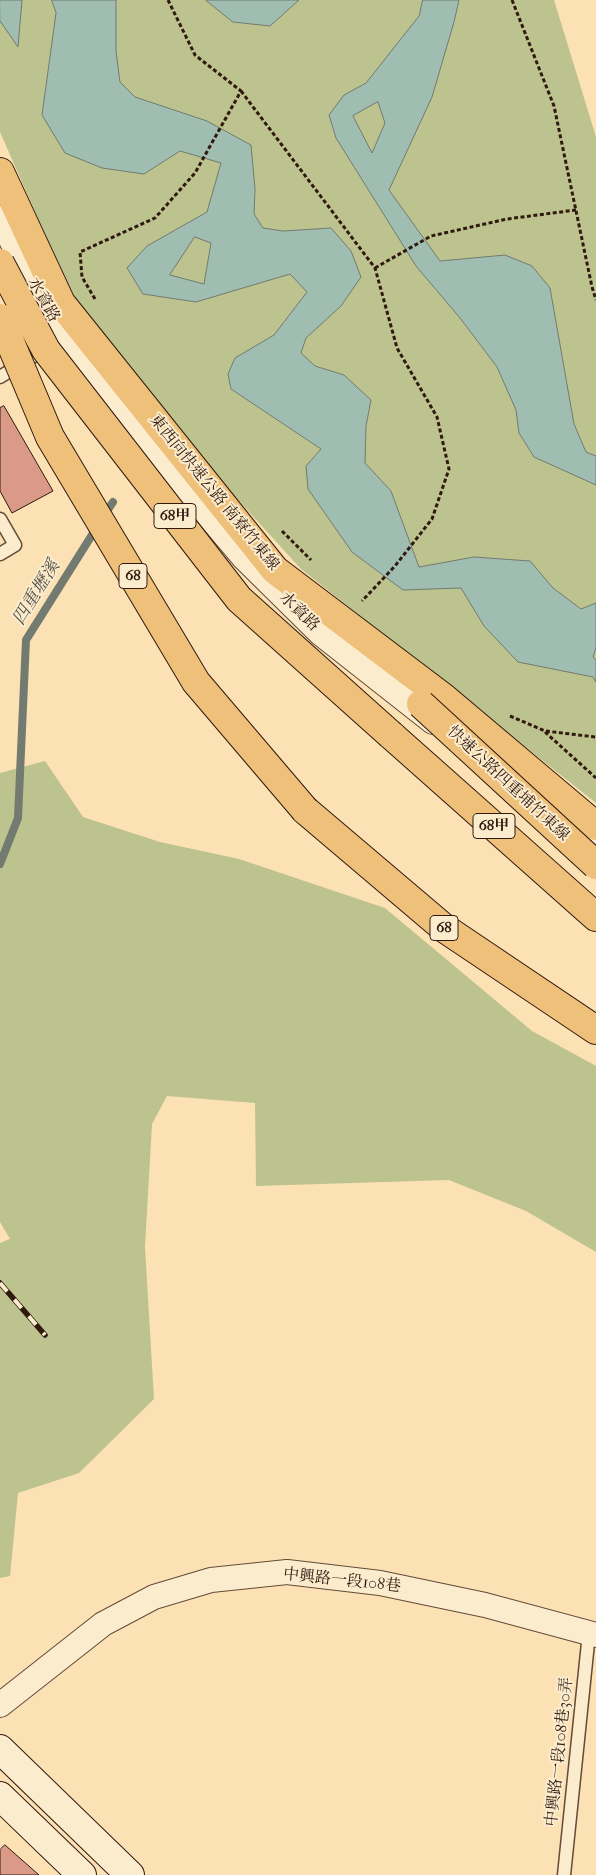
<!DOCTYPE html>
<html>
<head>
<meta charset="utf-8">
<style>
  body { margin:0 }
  canvas { display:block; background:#fbe1b4 }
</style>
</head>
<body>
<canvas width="596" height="1875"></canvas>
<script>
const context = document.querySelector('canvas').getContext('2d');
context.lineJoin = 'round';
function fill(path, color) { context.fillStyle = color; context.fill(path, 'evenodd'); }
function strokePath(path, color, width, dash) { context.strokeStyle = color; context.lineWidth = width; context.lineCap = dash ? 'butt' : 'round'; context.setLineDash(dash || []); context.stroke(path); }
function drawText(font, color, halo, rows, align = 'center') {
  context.font = font + ' "IM FELL French Canon","Noto Serif TC",serif'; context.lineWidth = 4; context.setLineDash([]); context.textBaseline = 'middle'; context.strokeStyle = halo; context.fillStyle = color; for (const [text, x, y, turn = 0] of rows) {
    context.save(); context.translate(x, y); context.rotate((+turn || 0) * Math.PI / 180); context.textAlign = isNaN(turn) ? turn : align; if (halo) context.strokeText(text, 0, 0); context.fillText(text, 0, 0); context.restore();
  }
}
fill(new Path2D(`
  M0,0h554l42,137v666l-295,-234 -113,-124 -116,-149 -72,-164z
  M45,761l38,56 77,25 79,17 146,49 147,123 64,35v186l-70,-41 -77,-31 -193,6 -1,-83 -88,-7 -15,28 -7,123 9,152 -75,74 -61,20 -8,83 -10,2v-335l10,-4 -10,-17v-449z`), '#bdc38e');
const water = new Path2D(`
  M0,0h22l-4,47 -18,-26z
  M52,0h64v51l4,31 15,15 72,24 44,24 4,44 -1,25 9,14 20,3 48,-3 20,23 10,26 -20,29 -35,32 -5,15 14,13 29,9 27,25 -5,26 -1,37 26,28 28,76 55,-10 56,4 23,27 28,21 15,-6v45l-3,9 3,3v22l-3,-5 -75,-15 -34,-36 -23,-38 -58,2 -51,-38 -44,-63 -2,-23 15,-17 -90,-60 -3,-15 7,-16 39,-23 33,-43 -17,-18 -94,28 -53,-8 -16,-26 20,-22 60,-34 14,-49 -41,-12 -36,23 -42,-6 -37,-15 -23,-38 14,-102zM195,237l16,6 -7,41 -34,-9z
  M206,0h93l-29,26 -37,-4z
  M423,0h36l-5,22 -22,75 -43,93 51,71 65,-6 27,11 18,22 24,136 12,28 10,4v29l-62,-28 -15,-24 -3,-23 -19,-43 -37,-49 -44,-52 -80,-128 -7,-23 15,-20 22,-12 53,-67zM378,102l7,21 -13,30 -19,-37z`);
fill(water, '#9fbdb1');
strokePath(water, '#737b70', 1);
strokePath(new Path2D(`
  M103,517l10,-15
  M0,864l18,-46 8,-178 71,-113`), '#737b70', 8);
const building = new Path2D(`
  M4,406l49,85 -41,22 -12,-22v-83z
  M5,1845l34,30h-39v-25z`);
fill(building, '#db9a87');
strokePath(building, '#30190f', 1);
const lane = new Path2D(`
  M0,377l48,-30
  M0,519l15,26 -15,9
  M564,1875l25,-242`);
const street = new Path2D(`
  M0,218l51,102 102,130 91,108 76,75 113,89
  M564,821l32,24
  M0,1705l103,-81 51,-27 57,-17 76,-8 93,11 105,22 111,30`);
const secondary = new Path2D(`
  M0,1749l130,126
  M0,1796l82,79`);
const highway = new Path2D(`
  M0,172l61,131 214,267 169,128 152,128
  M391,735l205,182
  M305,810l139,118 152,102`);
strokePath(lane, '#634b38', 15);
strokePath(street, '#634b38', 26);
strokePath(secondary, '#30190f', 30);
strokePath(highway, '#30190f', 30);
strokePath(new Path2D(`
  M512,0l42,106 38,181 4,13
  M241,91l134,177 22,80 40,69 12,52 -17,50 -37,47 -33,35
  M375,268l56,-32 76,-17 69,-9
  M95,299l-13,-22 -2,-25 75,-34 40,-45 46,-82 -46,-36 -27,-55
  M282,531l29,29
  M510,716l35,15 51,6
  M545,732l51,46`), '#30190f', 3, [4, 2.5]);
strokePath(lane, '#fcecce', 12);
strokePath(street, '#fcecce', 24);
strokePath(secondary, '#fcecce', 28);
strokePath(highway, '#eec07a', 28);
const rail = new Path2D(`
  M0,1283l45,52`);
strokePath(rail, '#30190f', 5.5);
strokePath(rail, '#fcecce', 4, [11]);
const highwayBridge = new Path2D(`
  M0,263l46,87 193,249 152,136
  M0,318l50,119 146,245 109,128
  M421,704l175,161`);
strokePath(highwayBridge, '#30190f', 30, []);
strokePath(highwayBridge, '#eec07a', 28);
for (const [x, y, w] of [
  [175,516,42],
  [133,576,28],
  [494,826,42],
  [444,928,28]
]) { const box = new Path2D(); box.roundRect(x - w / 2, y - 12.5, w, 25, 4); context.fillStyle = '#fcecce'; context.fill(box); strokePath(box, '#30190f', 1); }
drawText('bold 15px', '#30190f', null, [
  ["68甲",175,516],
  ["68",133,576],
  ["68甲",494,826],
  ["68",444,928]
]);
drawText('16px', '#30190f', '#fcecce', [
  ["水資路",43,300,61],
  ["東西向快速公路 南寮竹東線",214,493,51],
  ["水資路",299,612,44],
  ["快速公路四重埔竹東線",508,784,43],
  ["中興路一段108巷",342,1581,6],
  ["中興路一段108巷30弄",560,1752,-84]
]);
drawText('italic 18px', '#575248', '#fcecce', [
  ["四重壢溪",37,593,-58]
]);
</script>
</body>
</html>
